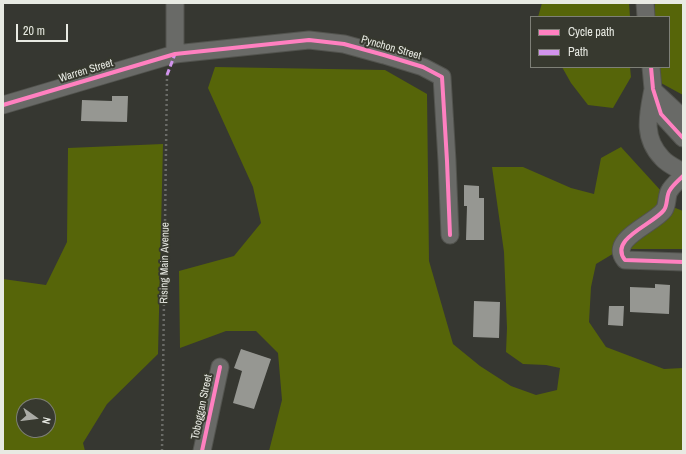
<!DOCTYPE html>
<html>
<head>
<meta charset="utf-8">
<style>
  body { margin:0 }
  #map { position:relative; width:686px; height:454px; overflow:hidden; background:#363731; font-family:"Archivo Narrow",sans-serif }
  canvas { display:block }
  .frame { position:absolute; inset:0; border:4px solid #e8eae3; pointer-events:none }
  .legend { position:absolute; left:530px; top:16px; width:140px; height:52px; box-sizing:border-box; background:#37392f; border:1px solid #7e8077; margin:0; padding:5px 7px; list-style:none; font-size:12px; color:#e8eae3 }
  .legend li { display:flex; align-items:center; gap:8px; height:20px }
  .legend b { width:20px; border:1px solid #7e8077 }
  .north { position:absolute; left:16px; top:398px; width:40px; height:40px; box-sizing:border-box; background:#37392f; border:1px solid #7e8077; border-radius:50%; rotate:104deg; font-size:11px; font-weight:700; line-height:16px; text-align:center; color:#e8eae3 }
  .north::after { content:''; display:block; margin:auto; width:14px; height:18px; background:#aaaba5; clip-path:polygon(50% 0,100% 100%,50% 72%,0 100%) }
  .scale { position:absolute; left:16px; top:24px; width:52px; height:18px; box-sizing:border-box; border:2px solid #e8eae3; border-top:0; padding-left:5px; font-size:12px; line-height:14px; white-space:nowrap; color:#e8eae3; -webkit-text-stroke:3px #37392f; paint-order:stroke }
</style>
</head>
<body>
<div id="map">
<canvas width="686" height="454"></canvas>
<div class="frame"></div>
<ul class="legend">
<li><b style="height:5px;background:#ff80c0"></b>Cycle path</li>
<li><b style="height:5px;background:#d193ec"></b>Path</li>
</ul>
<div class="north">N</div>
<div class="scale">20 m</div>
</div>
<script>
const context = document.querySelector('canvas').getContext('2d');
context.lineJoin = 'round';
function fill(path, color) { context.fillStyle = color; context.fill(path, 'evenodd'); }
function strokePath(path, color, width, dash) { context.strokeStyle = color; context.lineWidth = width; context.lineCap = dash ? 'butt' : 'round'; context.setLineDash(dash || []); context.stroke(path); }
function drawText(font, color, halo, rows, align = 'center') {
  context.font = font + ' "Archivo Narrow",sans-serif'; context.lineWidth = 4; context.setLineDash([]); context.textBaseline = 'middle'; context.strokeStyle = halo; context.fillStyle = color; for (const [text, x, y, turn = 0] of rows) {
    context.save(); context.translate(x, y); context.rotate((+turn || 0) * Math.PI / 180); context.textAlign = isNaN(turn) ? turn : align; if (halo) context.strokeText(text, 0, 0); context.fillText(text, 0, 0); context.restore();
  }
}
fill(new Path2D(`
  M542,3h87l1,14h-92z
  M655,3h28v92l-22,-12 -2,-16h10v-50h-14z
  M215,67l170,3 42,24 2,167 24,83 27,22 31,20 25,9 21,-5 3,-22 -14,-3 -23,-1 -17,-12 1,-24 -3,-76 -12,-85h31l48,21 23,6 7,-36 20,-11 41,45 11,15 10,4v38h-62l-25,15 -5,23 -2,35 17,25 58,22 19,-1v83h-414l13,-51 -4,-47 -22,-22h-30l-46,17 -1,-77 55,-15 27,-33 -8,-36 -45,-99z
  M562,67h68l1,10 -18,31 -25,-3 -17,-22z
  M163,144l-5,210 -51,50 -24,39 2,8h-82v-172l43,6 21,-43 1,-94zM24,406h24v24h-24z`), '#566509');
fill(new Path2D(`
  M112,96h16l-1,26 -46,-1 1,-21 30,1z
  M464,185l15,1v12h5v42h-18l1,-34h-3z
  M655,284l15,1 -1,29 -39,-2v-25l25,1z
  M474,301l26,1 -1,36 -26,-1z
  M609,306h15l-1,20 -15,-1z
  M241,349l30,10 -17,50 -21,-6 9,-32 -8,-3z`), '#969792');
const street = new Path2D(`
  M645,3l1,14
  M175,54v-51
  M651,67l2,22 8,25 22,24
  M653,89c-5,26 -11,48 9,69 5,6 14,10 21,14
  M654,91l29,27
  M3,105l172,-51 134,-14 35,4 40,11 39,12 19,10 5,84 3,74
  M683,176c-4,4 -10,9 -13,14 -4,5 -2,15 -6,20 -10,14 -56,29 -39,50l58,2
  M202,451l18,-84`);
strokePath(street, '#52534e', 19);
strokePath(new Path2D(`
  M162,451l5,-376`), '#6a6b67', 2.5, [2, 3]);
strokePath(street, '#696a67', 17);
strokePath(new Path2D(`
  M167,75l8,-21`), '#d193ec', 3, [6, 3]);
strokePath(new Path2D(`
  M651,67l2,22 8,25 22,24
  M3,105l172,-51 134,-14 35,4 40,11 39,12 19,10 5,84 3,74
  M683,176c-4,4 -10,9 -13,14 -4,5 -2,15 -6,20 -10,14 -56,29 -39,50l58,2
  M202,451l18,-84`), '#ff80c0', 4);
drawText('11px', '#e8eae3', '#37392f', [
  ["Pynchon Street",391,48,16],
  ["Warren Street",86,71,-17],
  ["Rising Main Avenue",165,263,-89],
  ["Toboggan Street",202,407,-78]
]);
</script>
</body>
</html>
